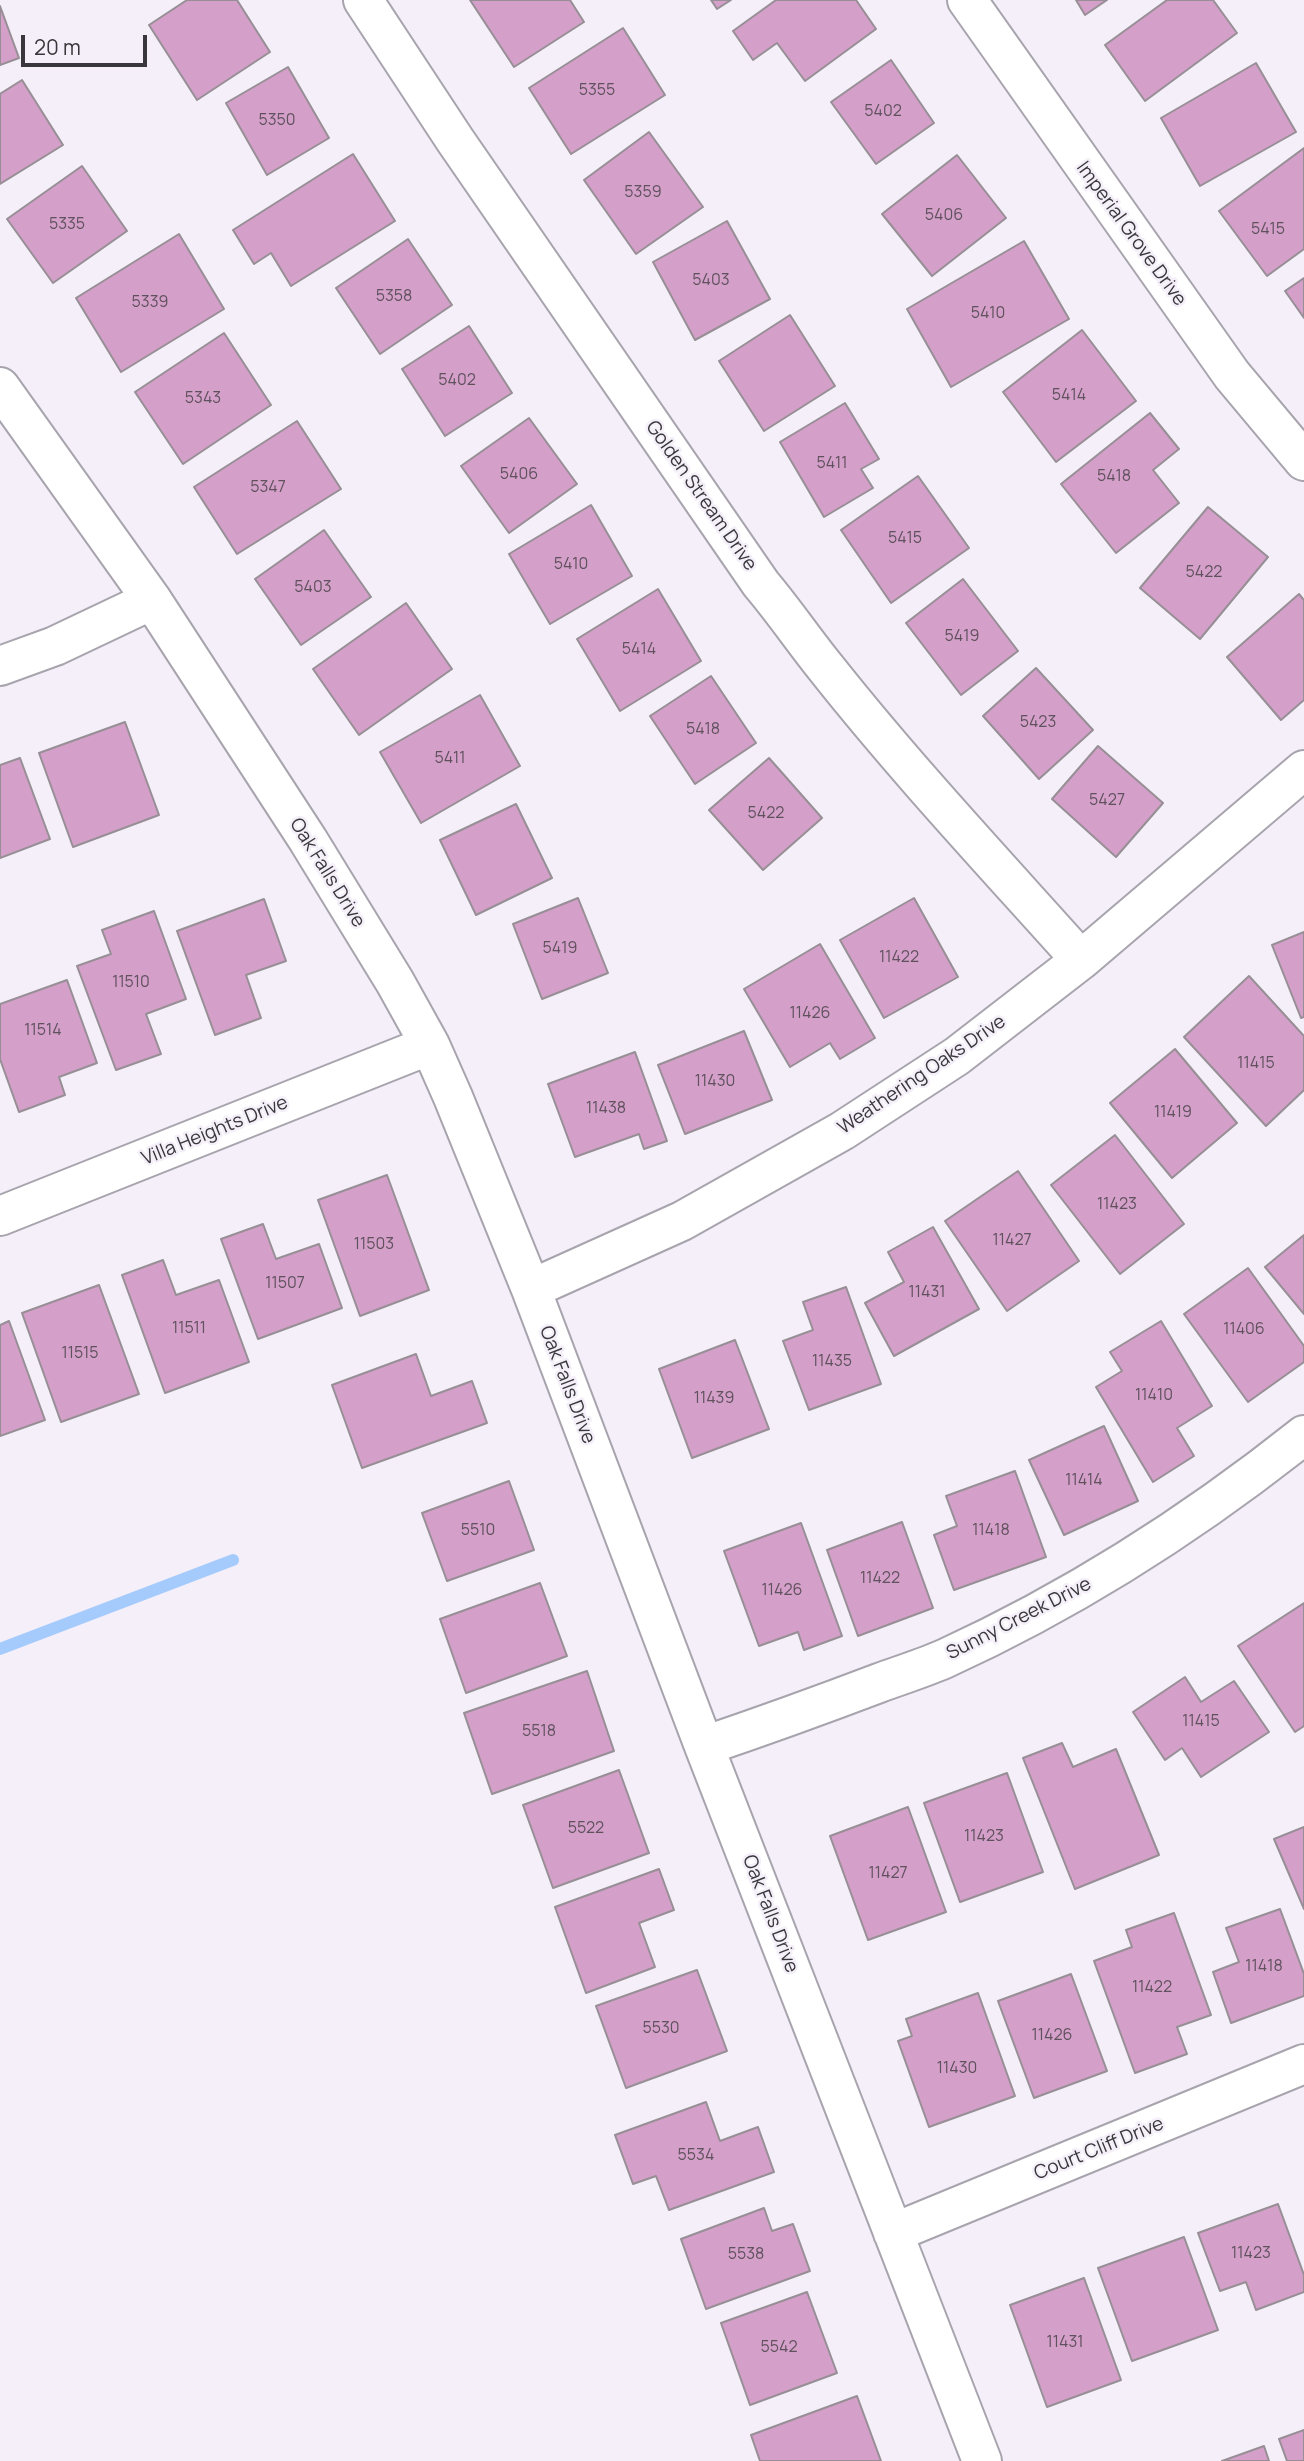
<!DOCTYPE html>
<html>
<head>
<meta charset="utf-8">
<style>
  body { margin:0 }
  #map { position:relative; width:1304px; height:2461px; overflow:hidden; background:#f4eff9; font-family:Manrope,sans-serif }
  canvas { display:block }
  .scale { position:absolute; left:21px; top:35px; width:126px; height:32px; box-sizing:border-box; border:4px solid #39373b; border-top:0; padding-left:9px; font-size:21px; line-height:24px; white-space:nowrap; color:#39373b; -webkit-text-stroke:5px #f4eff9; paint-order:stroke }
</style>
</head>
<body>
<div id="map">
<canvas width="1304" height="2461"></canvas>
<div class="scale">20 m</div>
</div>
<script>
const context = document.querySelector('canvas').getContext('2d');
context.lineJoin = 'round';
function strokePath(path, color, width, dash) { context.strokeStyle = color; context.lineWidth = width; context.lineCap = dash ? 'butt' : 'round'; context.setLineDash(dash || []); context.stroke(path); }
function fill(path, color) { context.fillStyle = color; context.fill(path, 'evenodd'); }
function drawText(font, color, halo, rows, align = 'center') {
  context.font = font + ' Manrope,sans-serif'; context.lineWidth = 5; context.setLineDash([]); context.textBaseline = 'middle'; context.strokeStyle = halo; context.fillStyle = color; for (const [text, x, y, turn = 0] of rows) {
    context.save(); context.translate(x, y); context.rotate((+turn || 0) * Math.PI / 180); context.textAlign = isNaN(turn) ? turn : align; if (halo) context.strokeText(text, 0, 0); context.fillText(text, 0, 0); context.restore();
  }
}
strokePath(new Path2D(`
  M0,1649l233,-89`), '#a4cbfc', 12);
const building = new Path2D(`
  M187,0h50l33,52 -73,48 -48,-75z
  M470,0h100l14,22 -70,45z
  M711,0h20l-14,9z
  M776,0h80l20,29 -71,52 -28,-38 -24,17 -20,-29z
  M1076,0h31l-22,15z
  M1167,0h46l24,33 -92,68 -40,-56z
  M0,6l19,52 -19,7z
  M623,28l42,67 -94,59 -42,-66z
  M891,60l43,63 -58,41 -45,-62z
  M1256,63l40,69 -96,54 -39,-68z
  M288,67l41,71 -62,37 -41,-72z
  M22,80l41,65 -63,39v-90z
  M649,132l54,75 -67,47 -52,-74z
  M1304,148v101l-37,27 -48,-65z
  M353,154l42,67 -104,65 -20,-33 -17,11 -21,-34z
  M957,155l49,63 -74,58 -50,-62z
  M82,166l45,65 -74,52 -46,-64z
  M727,221l43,78 -75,41 -42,-78z
  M179,234l45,75 -103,63 -45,-74z
  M408,239l44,66 -72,49 -44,-66z
  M1024,241l45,78 -118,68 -44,-78z
  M1304,278v40l-19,-27z
  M790,315l45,71 -71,45 -45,-70z
  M469,326l43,67 -67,43 -43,-67z
  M1082,330l54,71 -80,61 -53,-70z
  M224,333l47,72 -88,59 -48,-72z
  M845,403l34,56 -18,10 12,19 -49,29 -44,-75z
  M1150,413l29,36 -26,21 26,33 -63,50 -55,-69z
  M529,418l48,66 -68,49 -48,-67z
  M297,421l44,68 -104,65 -43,-67z
  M918,476l51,72 -78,55 -50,-73z
  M591,505l41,71 -82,48 -41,-70z
  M1208,507l60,50 -68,82 -60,-51z
  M324,530l47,67 -70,48 -46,-66z
  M963,579l55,72 -57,44 -55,-72z
  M658,589l43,72 -81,50 -43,-72z
  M1299,594l5,6v100l-23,20 -54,-63z
  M406,603l46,66 -93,66 -46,-66z
  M1036,668l57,62 -54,49 -56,-63z
  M711,676l45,67 -61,41 -45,-68z
  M480,695l40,71 -99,57 -41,-71z
  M125,722l34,93 -86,32 -34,-94z
  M1098,746l65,57 -47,54 -64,-58z
  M20,758l30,81 -50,19v-93z
  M769,758l53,60 -59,52 -54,-60z
  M516,804l36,74 -76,37 -36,-75z
  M578,898l30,75 -66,26 -29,-75z
  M914,898l44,79 -74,41 -44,-78z
  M264,899l22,62 -40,14 15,43 -46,17 -38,-104z
  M154,911l32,88 -40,15 15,40 -45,16 -39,-104 34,-12 -9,-24z
  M1304,932v85l-3,1 -29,-73z
  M820,944l55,94 -35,21 -10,-16 -40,24 -46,-78z
  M1249,976l55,60v54l-38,36 -82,-89z
  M67,980l30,83 -38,14 6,18 -46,17 -19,-53v-55z
  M744,1031l28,69 -87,34 -27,-69z
  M1175,1049l62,74 -65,55 -62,-75z
  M635,1052l32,89 -23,8 -5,-15 -64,23 -27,-73z
  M1115,1135l69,89 -64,50 -69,-89z
  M1018,1171l61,90 -72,50 -62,-90z
  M387,1175l42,115 -69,26 -42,-116z
  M263,1224l13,35 43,-15 23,64 -84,31 -37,-100z
  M933,1227l46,82 -85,47 -29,-53 39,-21 -16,-30z
  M1304,1235v79l-39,-47z
  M163,1260l13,35 43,-15 30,82 -84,31 -43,-118z
  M1248,1268l56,78v16l-56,40 -64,-88z
  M99,1285l40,109 -78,28 -39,-109z
  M846,1287l35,97 -72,26 -26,-69 30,-11 -10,-28z
  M9,1321l36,99 -45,16v-111z
  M1161,1321l51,85 -35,22 17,28 -41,26 -57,-95 26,-16 -12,-19z
  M735,1340l34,89 -77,29 -33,-89z
  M416,1354l15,42 41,-15 15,42 -125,45 -30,-83z
  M1104,1426l34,75 -74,34 -35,-75z
  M1015,1471l31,86 -92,33 -20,-55 23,-9 -11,-30z
  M509,1481l25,69 -87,31 -25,-68z
  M902,1522l31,86 -75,28 -31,-86z
  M801,1523l41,113 -38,14 -6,-18 -39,14 -35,-95z
  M540,1583l27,73 -101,37 -26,-74z
  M1304,1603v123l-9,6 -57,-86z
  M587,1671l27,80 -122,43 -28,-81z
  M1185,1677l16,25 33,-21 35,51 -68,45 -19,-29 -17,12 -32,-48z
  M1062,1743l11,24 43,-18 43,106 -84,34 -52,-131z
  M619,1770l30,83 -96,35 -30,-83z
  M1007,1773l36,99 -83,30 -36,-99z
  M908,1807l38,105 -78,28 -38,-104z
  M1304,1827v82l-30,-70z
  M659,1869l15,41 -35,13 16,44 -69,26 -31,-86z
  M1280,1909l24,65v22l-73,27 -18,-51 26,-10 -13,-34z
  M1174,1913l37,102 -34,12 10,27 -52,19 -41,-112 38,-14 -6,-17z
  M697,1970l30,81 -101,37 -30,-82z
  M1071,1974l36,97 -73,27 -36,-97z
  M978,1993l37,103 -86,31 -31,-86 14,-5 -6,-17z
  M706,2102l14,39 38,-14 16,45 -105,38 -13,-34 -23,8 -18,-49z
  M1278,2204l26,71v17l-48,18 -10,-28 -26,9 -22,-58z
  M764,2208l8,23 21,-7 17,47 -104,38 -25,-70z
  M1184,2237l34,93 -86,31 -34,-93z
  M1084,2278l37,102 -74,27 -37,-102z
  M807,2292l30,81 -87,32 -29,-82z
  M857,2396l24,65h-121l-9,-26z
  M1304,2430v31h-17l-8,-22z
  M1264,2446l5,15h-47z`);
fill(building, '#d4a0c9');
strokePath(building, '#978f95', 2);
const minor = new Path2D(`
  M363,0l92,140 306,444c23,27 43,57 65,84 80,101 169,196 255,292
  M967,0l265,375 72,86
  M0,387l152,213 156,240 87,142 35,63 23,52 78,192 173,457 278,715
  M0,666l55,-20 97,-46
  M0,1216l430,-171
  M531,1289l151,-68 160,-90 115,-75 124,-96 223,-190
  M704,1746c59,-20 117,-41 175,-63 22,-8 44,-15 65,-24 131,-60 247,-134 360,-224
  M893,2233l411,-169`);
strokePath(minor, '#a8a4ad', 42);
strokePath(minor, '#fff', 38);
drawText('16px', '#60515e', null, [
  ["5355",597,91],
  ["5402",883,112],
  ["5350",277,121],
  ["5359",643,193],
  ["5406",944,216],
  ["5335",67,225],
  ["5415",1268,230],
  ["5403",711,281],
  ["5358",394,297],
  ["5339",150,303],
  ["5410",988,314],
  ["5402",457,381],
  ["5414",1069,396],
  ["5343",203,399],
  ["5411",832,464],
  ["5406",519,475],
  ["5418",1114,477],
  ["5347",268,488],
  ["5415",905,539],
  ["5410",571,565],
  ["5422",1204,573],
  ["5403",313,588],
  ["5419",962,637],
  ["5414",639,650],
  ["5423",1038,723],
  ["5418",703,730],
  ["5411",450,759],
  ["5427",1107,801],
  ["5422",766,814],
  ["5419",560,949],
  ["11422",899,958],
  ["11510",131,983],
  ["11426",810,1014],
  ["11514",43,1031],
  ["11415",1256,1064],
  ["11430",715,1082],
  ["11438",606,1109],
  ["11419",1173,1113],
  ["11423",1117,1205],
  ["11427",1012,1241],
  ["11503",374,1245],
  ["11507",285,1284],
  ["11431",927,1293],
  ["11511",189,1329],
  ["11406",1244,1330],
  ["11515",80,1354],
  ["11435",832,1362],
  ["11410",1154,1396],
  ["11439",714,1399],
  ["11414",1084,1481],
  ["5510",478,1531],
  ["11418",991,1531],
  ["11422",880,1579],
  ["11426",782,1591],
  ["11415",1201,1722],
  ["5518",539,1732],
  ["5522",586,1829],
  ["11423",984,1837],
  ["11427",888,1874],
  ["11418",1264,1967],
  ["11422",1152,1988],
  ["5530",661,2029],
  ["11426",1052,2036],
  ["11430",957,2069],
  ["5534",696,2156],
  ["11423",1251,2254],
  ["5538",746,2255],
  ["11431",1065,2343],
  ["5542",779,2348]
]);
drawText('19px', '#39373b', '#f4eff9', [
  ["Imperial Grove Drive",1131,234,54],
  ["Golden Stream Drive",701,496,55],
  ["Oak Falls Drive",327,873,58],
  ["Weathering Oaks Drive",922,1075,-34],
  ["Villa Heights Drive",215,1131,-22],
  ["Oak Falls Drive",567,1385,69],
  ["Sunny Creek Drive",1019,1619,-27],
  ["Oak Falls Drive",770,1914,69],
  ["Court Cliff Drive",1099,2149,-22]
]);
</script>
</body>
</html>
